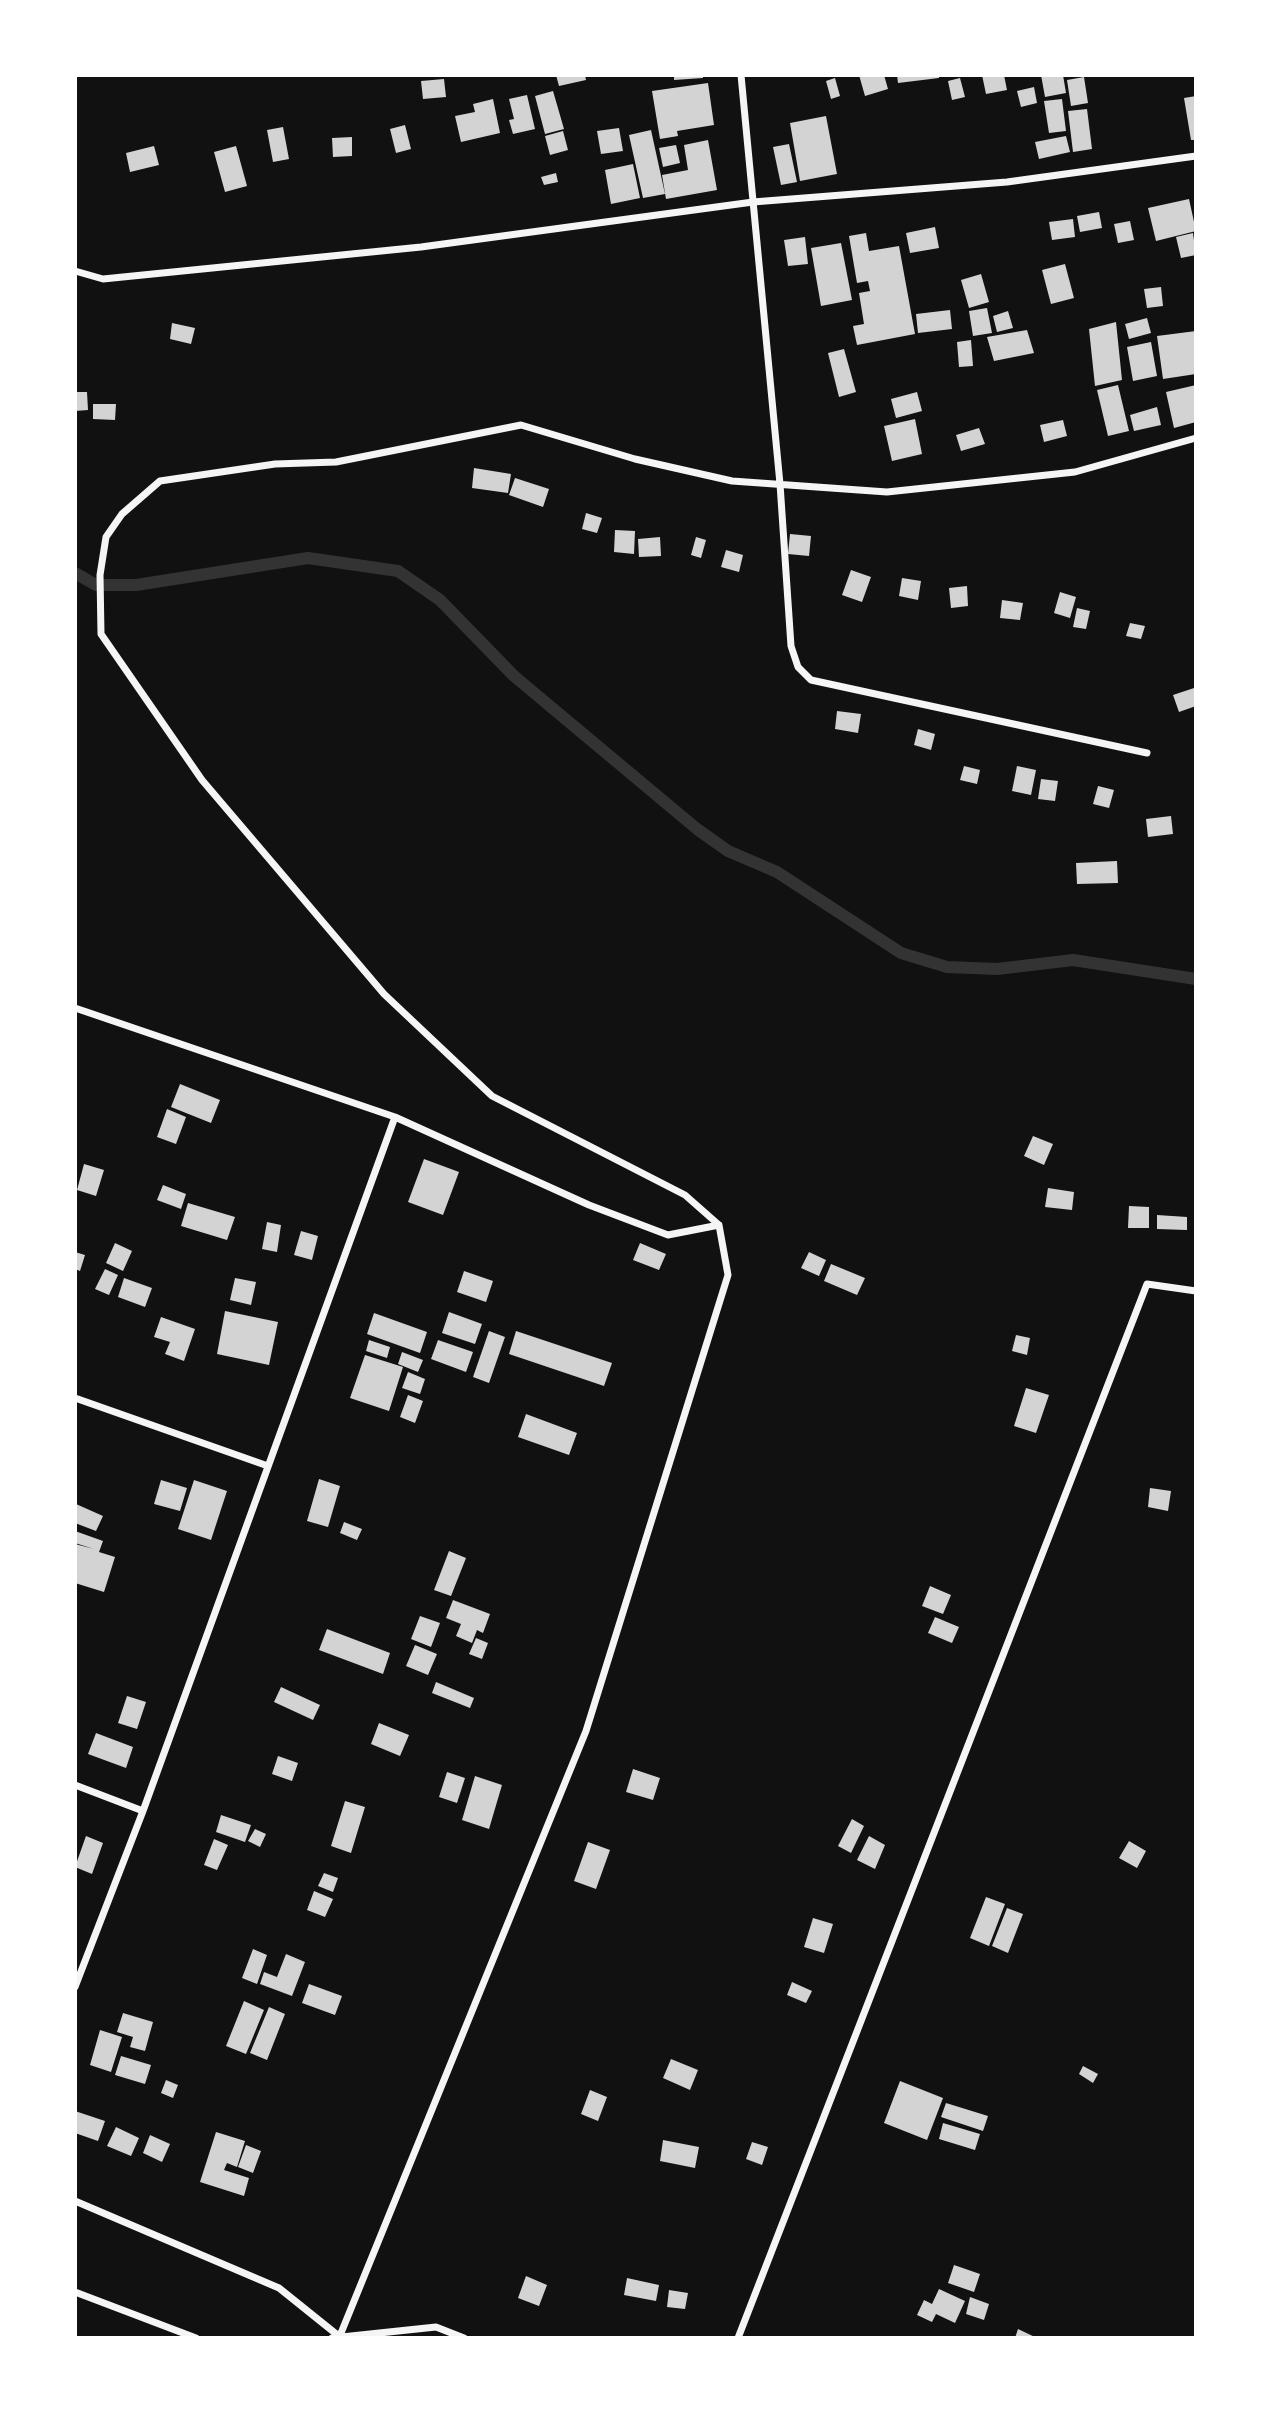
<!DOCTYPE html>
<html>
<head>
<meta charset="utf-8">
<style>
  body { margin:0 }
  #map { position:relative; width:1271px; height:2413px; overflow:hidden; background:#111; font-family:"Roboto Condensed",sans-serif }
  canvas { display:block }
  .frame { position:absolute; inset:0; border:77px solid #fff; pointer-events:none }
</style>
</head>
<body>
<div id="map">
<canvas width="1271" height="2413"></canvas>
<div class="frame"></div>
</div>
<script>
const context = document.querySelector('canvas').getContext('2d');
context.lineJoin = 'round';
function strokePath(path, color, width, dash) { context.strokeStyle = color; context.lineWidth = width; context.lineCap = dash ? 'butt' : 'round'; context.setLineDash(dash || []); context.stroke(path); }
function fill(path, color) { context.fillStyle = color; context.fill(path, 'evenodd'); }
strokePath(new Path2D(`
  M75,573l21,12h40l172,-27 90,13 42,29 74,76 183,153 31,22 49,21 124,81 46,14 50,2 76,-9 123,19`), '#333', 12);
fill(new Path2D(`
  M556,75h29l1,5 -27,6z
  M674,75h29v3l-29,2z
  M859,75h25l4,14 -23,7z
  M897,75h42v3l-41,5z
  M982,75h22l3,15 -21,4z
  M1041,75h22l3,18 -21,4z
  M1084,77l4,26 -17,3 -4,-26z
  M835,78l5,18 -9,3 -5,-18z
  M960,78l5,19 -13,3 -4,-19z
  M444,79l2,18 -23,2 -2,-18z
  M708,83l6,42 -37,6 1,5 -18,3 -8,-48z
  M1034,87l3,16 -16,4 -4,-16z
  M553,91l11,38 -19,5 -10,-38z
  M527,95l8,34 -22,5 -4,-14 5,-1 -5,-20z
  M1196,96v44h-5l-7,-42z
  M493,99l7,34 -39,9 -6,-26 20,-4 -2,-8z
  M1062,99l4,32 -17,2 -5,-32z
  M1087,109l5,40 -19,3 -5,-41z
  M826,116l11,58 -37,7 -10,-58z
  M405,125l6,24 -15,4 -6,-24z
  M283,127l6,32 -16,3 -6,-32z
  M619,128l4,23 -22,3 -4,-23z
  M651,130l14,64 -22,4 -14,-63z
  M563,131l5,19 -18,5 -5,-19z
  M1066,136l4,16 -31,7 -4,-17z
  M352,137v19l-19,1 -1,-19z
  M708,140l9,50 -51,9 -4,-24 26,-5 -4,-25z
  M789,144l8,38 -16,3 -8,-38z
  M676,145l4,18 -17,4 -4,-19z
  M154,146l5,19 -29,7 -4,-19z
  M236,146l11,40 -22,6 -11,-40z
  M633,164l7,34 -29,6 -6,-34z
  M556,173l2,9 -14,3 -3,-8z
  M1189,199l7,32 -40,10 -8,-33z
  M1099,212l3,16 -22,4 -3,-16z
  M1073,219l2,18 -23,3 -3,-18z
  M1130,221l4,19 -16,3 -4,-19z
  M935,227l4,21 -29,5 -4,-20z
  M866,233l3,18 30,-5 16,88 -58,11 -4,-19 11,-2 -5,-31 11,-2 -2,-10 -11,2 -8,-47z
  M1193,233l3,22 -15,3 -5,-21z
  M805,237l3,27 -20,2 -4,-26z
  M841,243l11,57 -31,6 -10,-58z
  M1065,264l9,34 -23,6 -9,-34z
  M981,274l8,28 -20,6 -8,-28z
  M1161,287l2,19 -16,2 -3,-19z
  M987,308l5,25 -19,3 -4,-25z
  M950,310l2,19 -34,4 -2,-19z
  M1008,311l5,17 -16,4 -4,-16z
  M1147,318l4,15 -22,6 -4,-15z
  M1116,322l6,58 -27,6 -6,-57z
  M172,323l23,5 -4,16 -21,-5z
  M1027,330l7,23 -40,8 -7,-24z
  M1196,331v43l-33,5 -6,-43z
  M971,340l2,26 -14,1 -2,-25z
  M1151,342l6,34 -24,5 -6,-34z
  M844,349l12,43 -17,5 -11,-44z
  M1118,385l11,46 -21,5 -11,-46z
  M1196,385v37l-22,6 -8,-36z
  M75,392h12l1,18 -13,1z
  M917,392l5,19 -26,7 -5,-19z
  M93,404h23l-1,16 -22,-1z
  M1157,407l4,18 -27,6 -4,-16z
  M915,419l7,35 -30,7 -8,-35z
  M1063,420l4,16 -23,6 -4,-17z
  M979,428l6,16 -24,7 -5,-16z
  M474,468l37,6 -3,19 -36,-5z
  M515,478l34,11 -6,18 -34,-12z
  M586,513l16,5 -5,15 -15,-4z
  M615,530l20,1 -1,23 -20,-2z
  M790,534l21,2 -2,20 -21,-2z
  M660,537l1,19 -22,1 -1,-18z
  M696,537l10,3 -5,18 -10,-3z
  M726,550l17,5 -4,17 -18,-5z
  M851,570l20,7 -9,25 -20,-7z
  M902,578l19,3 -3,19 -19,-4z
  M967,586l1,20 -17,2 -2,-20z
  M1060,592l16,5 -6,21 -16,-5z
  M1002,600l21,3 -3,17 -20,-2z
  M1077,608l13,3 -4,18 -13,-2z
  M1130,623l15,3 -4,13 -15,-3z
  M1194,688l2,18 -17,6 -6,-17z
  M837,711l24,3 -3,19 -23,-4z
  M918,729l17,5 -4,16 -17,-5z
  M964,766l16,4 -3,14 -17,-4z
  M1017,766l19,4 -5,25 -19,-4z
  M1041,779l17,2 -3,20 -17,-2z
  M1098,786l16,4 -5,18 -16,-4z
  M1171,816l2,18 -25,3 -2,-18z
  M1117,861l1,22 -41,1 -1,-21z
  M180,1084l40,16 -9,23 -40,-16z
  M167,1109l19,8 -10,27 -19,-7z
  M1033,1136l20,8 -9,21 -20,-9z
  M424,1159l35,13 -16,43 -35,-13z
  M84,1164l20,6 -8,26 -19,-6z
  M163,1185l23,9 -5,15 -24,-9z
  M1048,1188l26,4 -2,18 -27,-3z
  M188,1203l47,14 -8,23 -46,-14z
  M1129,1206l20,1v21h-21z
  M1157,1215l30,2v13l-30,-1z
  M267,1222l14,3 -4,27 -15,-3z
  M301,1231l17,5 -6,24 -18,-5z
  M115,1243l17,8 -9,20 -17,-8z
  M640,1243l26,11 -7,16 -26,-10z
  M75,1252l10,3 -5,16 -5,-2z
  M809,1252l17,8 -7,16 -18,-8z
  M831,1264l34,14 -8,17 -33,-14z
  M105,1269l13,6 -9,20 -14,-6z
  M464,1271l29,10 -7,21 -29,-10z
  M124,1278l28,10 -7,19 -27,-10z
  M235,1278l21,4 -5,23 -21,-5z
  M225,1311l53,11 -9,43 -52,-11z
  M449,1312l33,12 -7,20 -33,-11z
  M374,1313l53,19 -7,21 -53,-19z
  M161,1317l34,12 -11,32 -19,-7 5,-12 -16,-5z
  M489,1331l16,6 -16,46 -16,-6z
  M516,1331l96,32 -8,23 -95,-32z
  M1016,1335l14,3 -3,17 -15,-4z
  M369,1340l21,7 -3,11 -21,-7z
  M438,1340l35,12 -7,20 -35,-13z
  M402,1352l21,8 -5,12 -20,-8z
  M365,1355l38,12 -14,44 -39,-13z
  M408,1372l17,7 -5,15 -18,-6z
  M1026,1388l23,7 -13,38 -22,-7z
  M408,1395l15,6 -8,22 -15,-6z
  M526,1414l51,19 -8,22 -51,-18z
  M319,1479l21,7 -12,41 -21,-6z
  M161,1480l26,8 -7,23 -26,-7z
  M194,1480l33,11 -16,49 -33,-11z
  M1150,1488l21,3 -3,20 -20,-4z
  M76,1504l27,12 -7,15 -21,-8z
  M344,1522l18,7 -5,11 -17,-7z
  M75,1531l28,10 -4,11 16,5 -11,35 -29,-9v-39l19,5 -19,-6z
  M449,1551l17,7 -15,38 -17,-6z
  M930,1586l21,9 -8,19 -21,-8z
  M453,1600l37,14 -7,19 -6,-3 -5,13 -16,-7 5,-12 -15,-6z
  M420,1616l20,7 -9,24 -20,-8z
  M935,1617l24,10 -7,16 -24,-10z
  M327,1629l63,24 -7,21 -64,-24z
  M476,1638l12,5 -6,16 -13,-5z
  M415,1645l22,9 -9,21 -22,-9z
  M436,1682l38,16 -4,10 -38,-15z
  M281,1687l39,18 -7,15 -39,-18z
  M127,1696l19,6 -9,27 -19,-6z
  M379,1723l30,12 -9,21 -29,-12z
  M96,1733l37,14 -7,21 -38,-14z
  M278,1756l20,7 -6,18 -20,-7z
  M633,1769l27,9 -7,22 -27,-8z
  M447,1772l18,6 -8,25 -18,-6z
  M475,1776l27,9 -13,44 -27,-9z
  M345,1801l20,6 -14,46 -20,-7z
  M221,1815l30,10 -6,17 -29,-10z
  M852,1819l12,7 -13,27 -13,-7z
  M255,1829l11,5 -6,13 -12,-6z
  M86,1836l17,7 -11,31 -17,-7z
  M869,1836l16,9 -10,24 -18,-9z
  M214,1839l14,6 -11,25 -13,-5z
  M1129,1841l17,10 -9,17 -18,-10z
  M588,1842l22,8 -14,39 -22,-8z
  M324,1873l14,5 -5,14 -15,-6z
  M314,1891l19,8 -8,18 -18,-7z
  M986,1897l19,7 -16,42 -19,-8z
  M1007,1908l16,6 -15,39 -16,-7z
  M813,1918l20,6 -9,29 -20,-6z
  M253,1949l14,6 -10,29 -15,-6z
  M286,1954l19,8 -13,34 -32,-12 4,-12 13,5z
  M792,1982l20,9 -6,12 -19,-8z
  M309,1984l33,12 -7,19 -33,-12z
  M244,2001l20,9 -18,44 -20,-8z
  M269,2007l16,7 -18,46 -17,-7z
  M123,2013l30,9 -8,29 -15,-4 3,-10 -16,-5z
  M100,2030l22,7 -11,35 -21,-7z
  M121,2056l30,9 -6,19 -30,-9z
  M671,2059l27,11 -8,20 -27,-12z
  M1083,2066l15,8 -5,9 -14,-9z
  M166,2080l12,5 -5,13 -12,-5z
  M900,2081l43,17 -16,42 -43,-17z
  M590,2090l17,7 -9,24 -17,-7z
  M946,2103l42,13 -5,15 -42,-14z
  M75,2111l30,10 -7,20 -23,-8z
  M943,2123l37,11 -5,16 -36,-11z
  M116,2127l23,11 -8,18 -24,-10z
  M216,2132l29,9 -8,26 -10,-4 -3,7 25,8 -5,18 -44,-14z
  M150,2135l20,9 -8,18 -19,-9z
  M663,2140l36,7 -4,21 -35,-7z
  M752,2142l16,5 -6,18 -16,-6z
  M246,2145l15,6 -8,22 -15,-6z
  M954,2265l26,9 -6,18 -26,-9z
  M526,2276l21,9 -8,21 -21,-8z
  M627,2278l32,7 -3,16 -32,-6z
  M939,2289l26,12 -10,22 -19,-9 -4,8 -15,-7 7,-15 8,4z
  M669,2290l19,3 -3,16 -18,-2z
  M970,2297l19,7 -5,16 -18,-6z
  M1018,2329l19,9h-22z`), '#d3d3d3');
strokePath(new Path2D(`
  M741,75l39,409 11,162 7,21 13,13 336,73
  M75,271l28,8 318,-32 332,-45 254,-20 189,-26
  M75,1008l320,109 194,88 79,30 51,-10
  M75,1398l193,68
  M75,1785l68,26
  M75,1987l68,-176 252,-694
  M75,2201l204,87 61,49
  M75,2292l121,46
  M332,2338l104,-11 28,11
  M339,2338l247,-607 142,-456 -9,-50 -34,-30 -193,-99 -108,-102 -182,-214 -101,-146 -1,-59 6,-38 16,-23 38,-33 115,-17 61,-2 185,-37 114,34 97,22 155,11 188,-20 121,-34
  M738,2338l409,-1054 49,7`), '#f5f5f5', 7);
</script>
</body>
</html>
